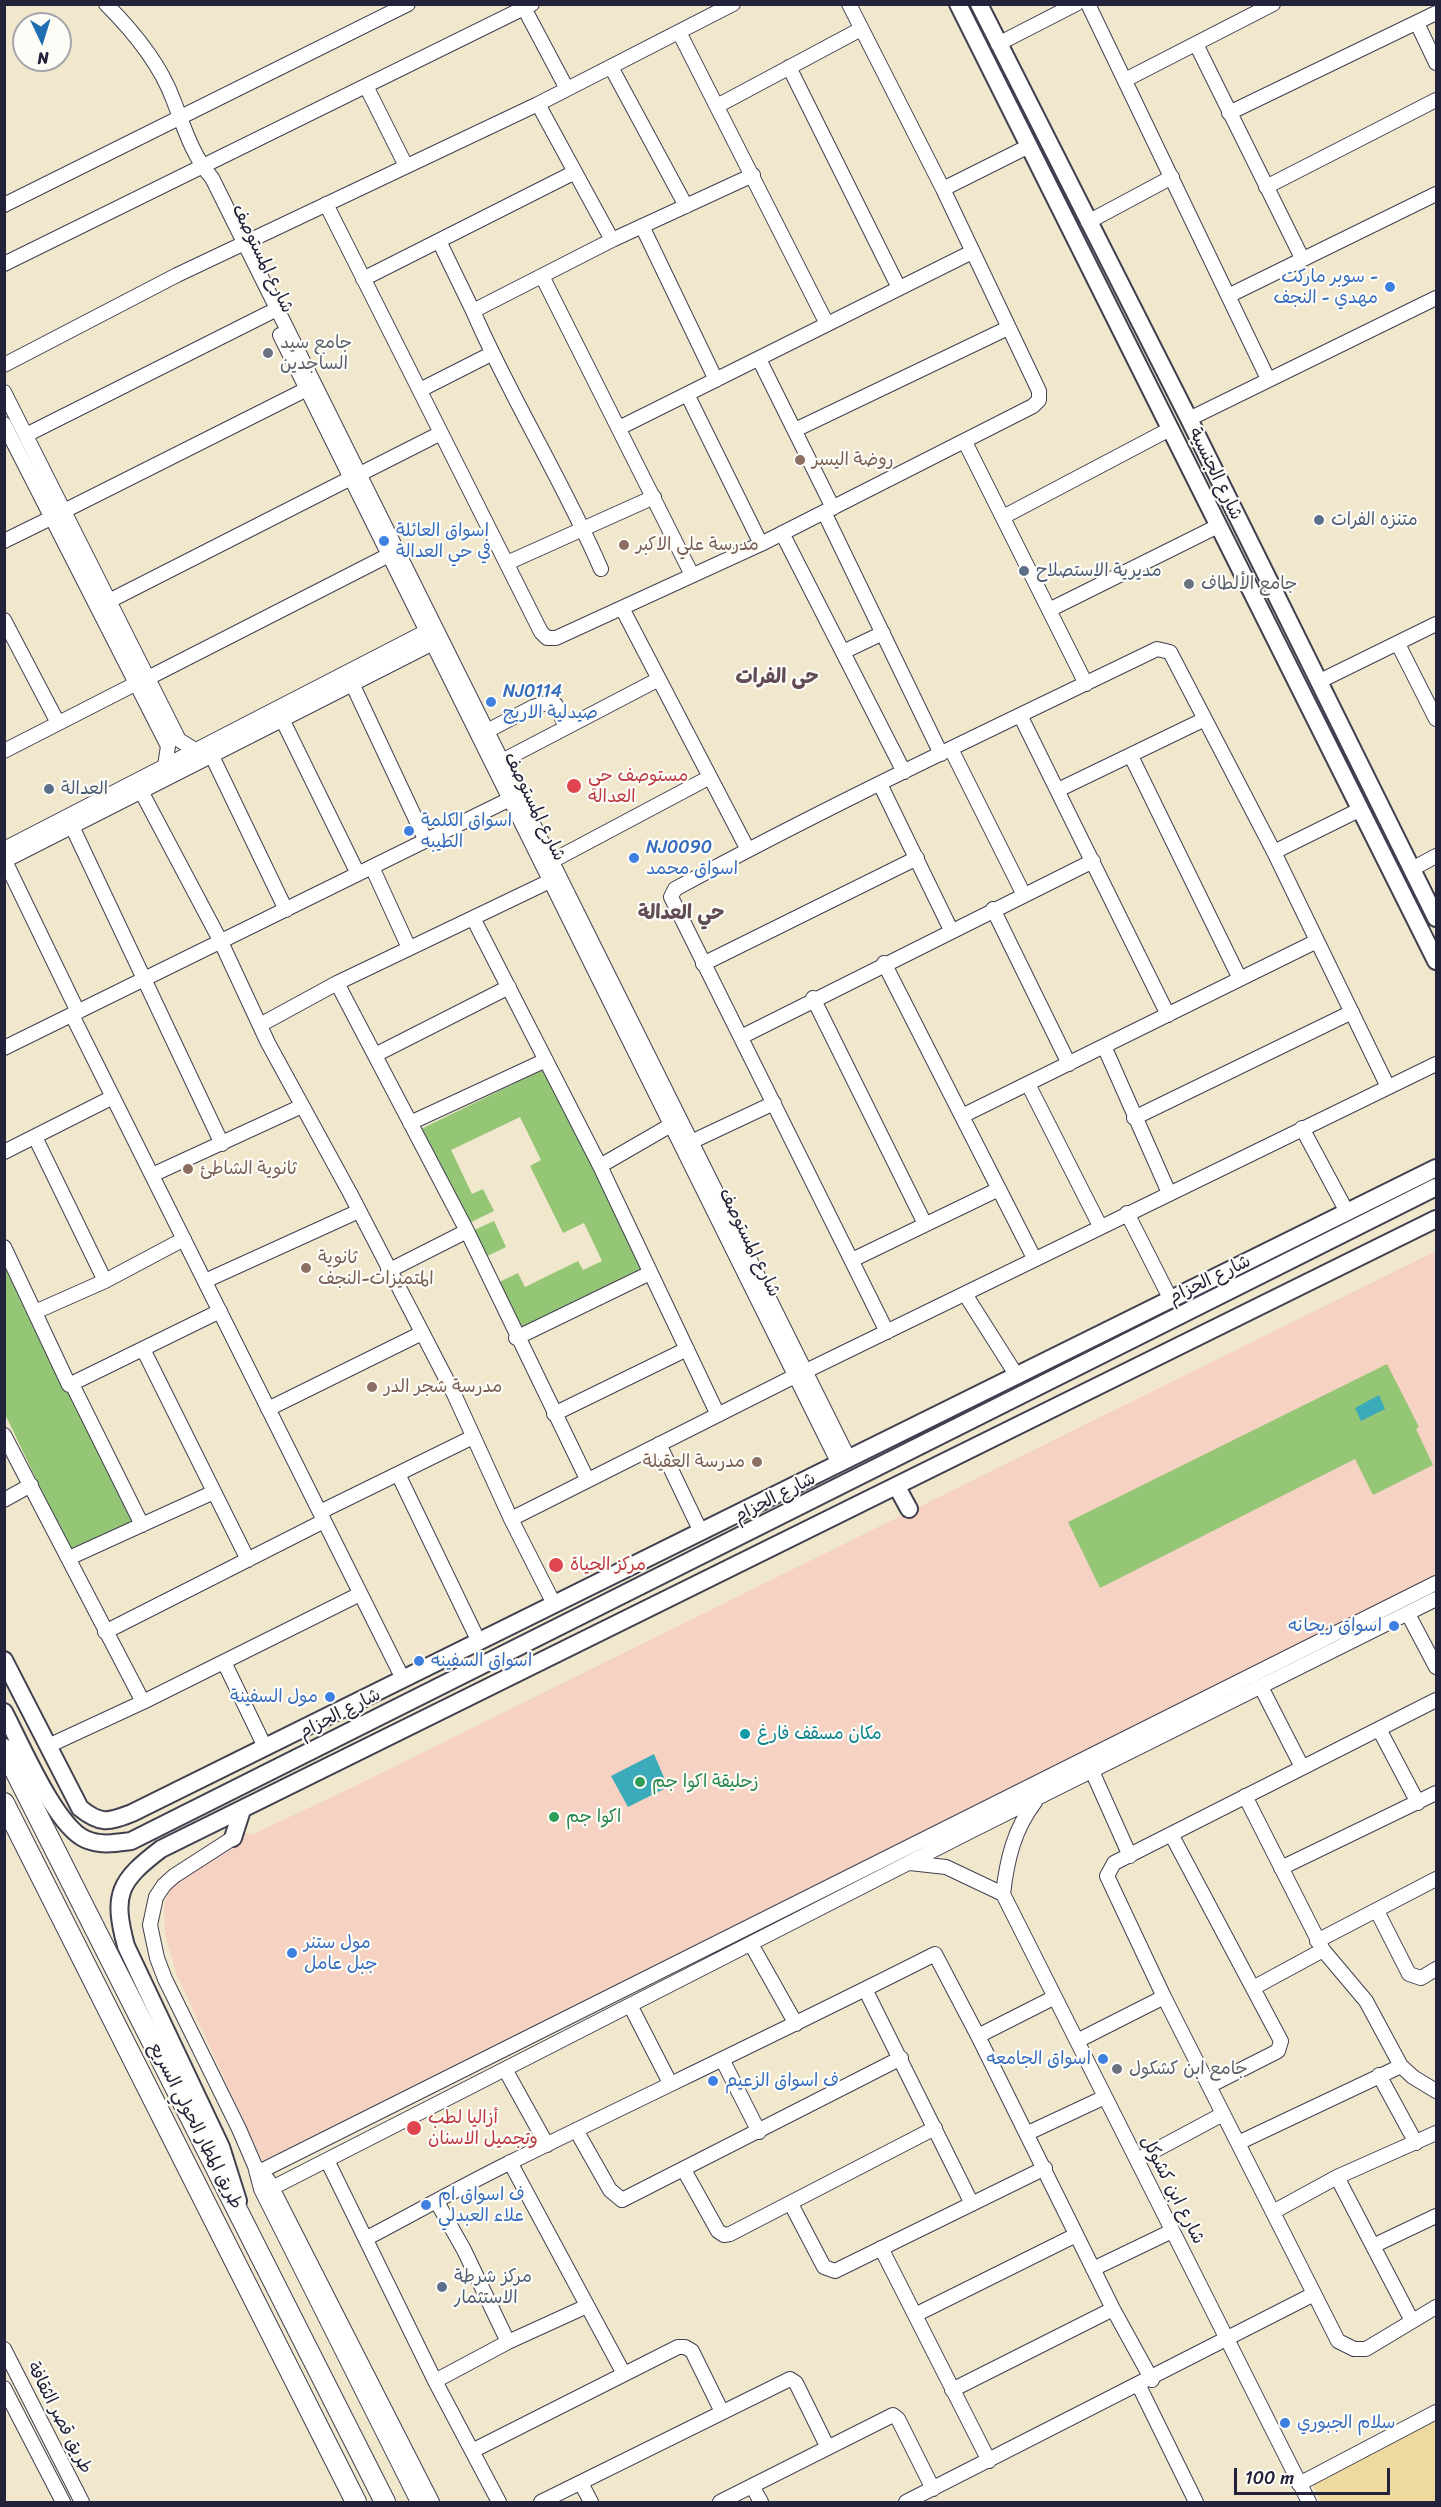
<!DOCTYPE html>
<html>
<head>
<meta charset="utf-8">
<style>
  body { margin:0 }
  #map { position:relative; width:1441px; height:2507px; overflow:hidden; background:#f1e7cc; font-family:Sriracha,sans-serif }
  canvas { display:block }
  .frame { position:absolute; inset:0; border:6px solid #22223b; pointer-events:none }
  .north { position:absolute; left:12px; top:12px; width:60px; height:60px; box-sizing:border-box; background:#fdfcf7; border:2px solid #a5a5ac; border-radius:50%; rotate:176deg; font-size:16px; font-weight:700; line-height:24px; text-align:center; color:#22223b }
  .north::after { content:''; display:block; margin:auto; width:21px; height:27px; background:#1f6fb2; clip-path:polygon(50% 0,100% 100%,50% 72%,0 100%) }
  .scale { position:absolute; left:1234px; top:2468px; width:156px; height:27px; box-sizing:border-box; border:3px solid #22223b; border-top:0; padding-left:8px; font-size:18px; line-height:21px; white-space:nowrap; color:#22223b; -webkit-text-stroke:4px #fdfcf7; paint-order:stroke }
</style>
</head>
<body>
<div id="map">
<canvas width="1441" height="2507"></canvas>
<div class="frame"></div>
<div class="north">N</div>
<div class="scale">100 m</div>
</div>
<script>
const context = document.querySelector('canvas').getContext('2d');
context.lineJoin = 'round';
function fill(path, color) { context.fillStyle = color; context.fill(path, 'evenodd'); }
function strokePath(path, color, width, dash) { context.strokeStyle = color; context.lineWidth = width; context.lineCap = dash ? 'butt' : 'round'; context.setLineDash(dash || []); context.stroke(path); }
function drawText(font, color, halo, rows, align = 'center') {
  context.font = font + ' Sriracha,"Playpen Sans Arabic",sans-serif'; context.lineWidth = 4.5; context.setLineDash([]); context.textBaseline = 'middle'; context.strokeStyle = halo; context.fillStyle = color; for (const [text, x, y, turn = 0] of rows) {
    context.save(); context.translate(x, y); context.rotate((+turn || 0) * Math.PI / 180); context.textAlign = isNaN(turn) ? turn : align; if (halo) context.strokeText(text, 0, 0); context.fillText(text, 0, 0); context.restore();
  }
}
fill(new Path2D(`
  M1436,1251v328l-1172,586 -88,-192 -11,-39 -1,-31 15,-33 46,-36 9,-5 17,6 96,-45z`), '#f5d2c2');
fill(new Path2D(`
  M546,1068l98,202 -126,61 -23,-47 23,-11 7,14 53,-26 5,9 19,-9 -18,-38 -21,10 -33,-67 11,-6 -21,-43 -69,33 21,44 11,-5 11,22 -27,13 -46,-95z
  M494,1221l12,26 -23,11 -13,-26z
  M10,1263l126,261 -64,30 -67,-140 -1,-148z
  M1387,1364l32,63 -3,2 17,36 -60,30 -18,-36 -255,129 -32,-66z`), '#94c676');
fill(new Path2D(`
  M1436,2411v91h-115l-11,-23z`), '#eeda9e');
fill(new Path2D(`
  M1379,1395l6,14 -24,12 -6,-13z
  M654,1754l14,33 -40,20 -17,-31z`), '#3babb9');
const minor = new Path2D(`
  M106,4c27,27 54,60 67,95 11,28 19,56 39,79l637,1281
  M1088,4l180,375
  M524,8l43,81
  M1417,23l19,40
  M679,32l148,292
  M998,44l78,-40
  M1196,44l106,214
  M611,67l75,139
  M789,67l110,221
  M1125,80l148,-76
  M366,86l40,80
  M538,104l74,136
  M717,106l144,-77
  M1229,113l207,-100
  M1266,187l170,-87
  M943,189l86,-43
  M326,204l215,428 6,6h9l205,-94 272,-138 6,-6v-9l-96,-202 -94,-185
  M4,205l404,-201
  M1088,222l84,-45
  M642,226l74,154
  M439,241l34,70 139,-71 141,-65
  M4,264l528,-260
  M542,276l150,299
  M363,279l212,-107
  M1230,295l206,-101
  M473,311c38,88 90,170 128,258
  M280,335l559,1129
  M759,359l74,149
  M4,365l173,-90 361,-171 195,-100
  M420,390l71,-36
  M4,392l175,348 16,10
  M687,394l74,150
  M1189,419l247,-121
  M4,424l164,322 -3,20
  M619,428l353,-176
  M795,430l213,-102
  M26,435l243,-122
  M965,442l121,242
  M360,474l81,-41
  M64,511l243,-122
  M824,512l117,242
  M1003,517l167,-88
  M782,533l122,239
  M4,541l49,-24
  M507,563l147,-66
  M109,601l242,-123
  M623,610l125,240
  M1049,610l169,-84
  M4,620l54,103
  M1398,644l38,75
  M843,652l40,-19
  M349,677l77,164
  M148,678l241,-123
  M1320,681l116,-57
  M1020,715l148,300
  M282,719l76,155
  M487,731l46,-24 17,-5 6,3 10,22
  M951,749l73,146
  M4,751l133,-68
  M211,754l75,156
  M1131,756l109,223
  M502,761l157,-82
  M880,784l71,146
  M1058,790l147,-71
  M141,791l80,151 47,101 82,150 104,201 57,125 43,85
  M69,820l153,324
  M4,849l423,-218
  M1274,852l85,-42
  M4,861l429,-218
  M5,861l73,151
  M552,861l158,-84
  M372,867l37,81
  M1412,869l24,-13
  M993,909l76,155
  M473,918l127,248 118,249
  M884,963l150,295
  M703,964l214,-106
  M337,983l130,248 120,248
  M813,998l112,226
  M72,1015l331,664
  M260,1025l77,-42 213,-102
  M741,1037l352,-176
  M1104,1046l65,147
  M4,1048l506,-249
  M375,1055l134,-68
  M1028,1084l72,142
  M962,1116l355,-175
  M1134,1118l218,-106
  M410,1123l136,-63
  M1302,1128l45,84
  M35,1137l70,144
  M691,1142l83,-39
  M4,1152l109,-55
  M600,1166l71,-41
  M152,1175l150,-69
  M1127,1213l44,87
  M4,1247l65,138 151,-74
  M852,1260l147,-71
  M388,1271l79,-40
  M205,1281l154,-70
  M965,1294l52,82
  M35,1312l70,-31 79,-42
  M887,1332l-216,-435 4,-8c158,-86 321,-162 482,-240l13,3 104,200 114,235
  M516,1338l134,-65
  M143,1349l105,211
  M806,1371l630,-307
  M72,1384l70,141
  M268,1409l154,-76
  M554,1414l133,-65
  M4,1435l139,267
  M659,1444l42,88
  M398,1474l81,168
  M4,1500l27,-15
  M320,1512l153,-75
  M511,1519l284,-143
  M69,1558l145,-66
  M1408,1614l28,53
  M105,1632l219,-111
  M224,1662l41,85
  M1261,1687l41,80
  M1436,1700l-322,163 -7,13 57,121 174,344 16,8h12l70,-42
  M1379,1729l39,74
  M48,1746l95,-44 217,-108
  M1092,1771l38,85
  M1245,1796l78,154 43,51 35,65 12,11 23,14
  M1171,1834l110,207 -3,10 -69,35
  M233,1838l-59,38 -10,9 -8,12 -6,28 7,33 8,21 74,150 16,37 6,23 157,313
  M910,1863l36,4 57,27
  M1281,1868l155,-75
  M1003,1894l306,608
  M1003,1894c4,-34 11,-65 32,-92
  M1377,1911l32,63 12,4 15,-9
  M1317,1941l119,-62
  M751,1944l45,80
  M1253,1988l70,-38
  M865,1989l107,215
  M1055,1997l-77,39 135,273 39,71
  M630,2005l40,78
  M1077,2041l87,-44
  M723,2061l36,71
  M506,2071l41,74
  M1379,2075l37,68
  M576,2130l34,60 12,10 279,-142
  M1028,2133l77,-36
  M1238,2143l163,-77
  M327,2160l108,221 64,121
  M1137,2160l86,-46
  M510,2162l114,212
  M255,2166l13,14 164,322
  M684,2170l34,61 6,4 6,-1 205,-106
  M261,2171l1175,-588
  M1337,2177l74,142
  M272,2188l697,-356 467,-233
  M437,2202l27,48 44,92
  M791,2204l33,63 11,4 210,-103
  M1273,2212l64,-35 99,-44
  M367,2238c48,-25 95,-52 144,-76 142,-70 284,-137 424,-208l43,82
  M1375,2245l61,-29
  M881,2248l108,213
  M1093,2269l79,-38
  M915,2315l161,-80
  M4,2349l78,153
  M435,2381l73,-39 79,-36
  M1139,2386l57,116
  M4,2388l59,114
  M952,2390l161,-81
  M474,2450l204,-103h7l7,4 30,61
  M581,2483l10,19
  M1299,2484l137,-72
  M752,2486l9,16
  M541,2502l249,-123 6,4 31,63
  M720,2502l173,-87 5,4 35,70
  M906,2502l408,-208`);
const major = new Path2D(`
  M958,4l478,957
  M979,4l210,415 247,499
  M897,1487l12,22
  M4,1660l76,148c21,17 28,14 52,5l1304,-645
  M4,1712c17,32 51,113 81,127 15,7 31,4 46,2l1305,-654
  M233,1838l9,-28
  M238,2201l-17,-54 -95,-201c-14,-52 -7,-65 35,-97l1275,-630`);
const highway = new Path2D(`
  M4,1749l381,753
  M4,1803l352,699`);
strokePath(minor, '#414051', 16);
strokePath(major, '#414051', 20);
strokePath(highway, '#414051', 22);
strokePath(minor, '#fff', 14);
strokePath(major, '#fff', 16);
strokePath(highway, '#fff', 20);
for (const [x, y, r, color] of [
  [1390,287,6,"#3f7fe0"],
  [268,353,6,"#6b7280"],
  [800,460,6,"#8d6e63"],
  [1319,520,6,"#5c6f8a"],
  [384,541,6,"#3f7fe0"],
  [624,545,6,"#8d6e63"],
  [1024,571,6,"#5c6f8a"],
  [1189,584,6,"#6b7280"],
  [491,702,6,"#3f7fe0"],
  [574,786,8,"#e0444e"],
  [49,789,6,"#5c6f8a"],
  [409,831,6,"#3f7fe0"],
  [634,858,6,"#3f7fe0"],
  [188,1169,6,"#8d6e63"],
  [306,1268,6,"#8d6e63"],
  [372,1387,6,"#8d6e63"],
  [757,1462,6,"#8d6e63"],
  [556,1565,8,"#e0444e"],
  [1394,1626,6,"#3f7fe0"],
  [419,1661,6,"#3f7fe0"],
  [330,1697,6,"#3f7fe0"],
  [745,1734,6,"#0f9aa8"],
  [640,1782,6,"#2e9e5b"],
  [554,1817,6,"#2e9e5b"],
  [292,1953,6,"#3f7fe0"],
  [1103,2059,6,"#3f7fe0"],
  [1117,2069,6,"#6b7280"],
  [713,2081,6,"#3f7fe0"],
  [414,2128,8,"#e0444e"],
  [426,2205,6,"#3f7fe0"],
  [442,2287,6,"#5c6f8a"],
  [1285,2423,6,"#3f7fe0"]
]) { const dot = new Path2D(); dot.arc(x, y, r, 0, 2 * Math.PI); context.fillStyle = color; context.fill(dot); strokePath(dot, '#fdfcf7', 2); }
drawText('18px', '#22223b', '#fdfcf7', [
  ["شارع المستوصف",262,259,64],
  ["شارع الجنسية",1215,474,64],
  ["شارع المستوصف",534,807,64],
  ["شارع المستوصف",749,1243,64],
  ["شارع الحزام",1210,1280,-26],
  ["شارع الحزام",775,1498,-27],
  ["شارع الحزام",340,1714,-27],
  ["طريق المطار الحولي السريع",195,2126,63],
  ["شارع ابن كشوكل",1172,2190,63],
  ["طريق قصر الثقافة",59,2418,63]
]);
drawText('18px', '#366cbe', '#fdfcf7', [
  ["سوبر ماركت -",1378,277,"right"],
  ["مهدي - النجف",1378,298,"right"],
  ["اسواق العائلة",396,531],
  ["في حي العدالة",396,552],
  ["NJ0114",503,692],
  ["صيدلية الاريج",503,713],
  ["اسواق الكلمة",421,821],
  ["الطيبه",421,842],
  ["NJ0090",646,848],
  ["اسواق محمد",646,869],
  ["اسواق ريحانه",1382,1626,"right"],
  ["اسواق السفينه",431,1661],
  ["مول السفينة",318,1697,"right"],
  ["مول ستنر",304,1943],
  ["جبل عامل",304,1964],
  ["اسواق الجامعه",1091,2059,"right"],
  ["ف اسواق الزعيم",725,2081],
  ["ف اسواق ام",438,2195],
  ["علاء العبدلي",438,2216],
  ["سلام الجبوري",1297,2423]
], 'left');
drawText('18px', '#5b616d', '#fdfcf7', [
  ["جامع سيد",280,343],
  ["الساجدين",280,364],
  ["جامع الألطاف",1201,584],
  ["جامع ابن كشكول",1129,2069]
], 'left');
drawText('18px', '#785e54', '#fdfcf7', [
  ["روضة اليسر",812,460],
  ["مدرسة علي الاكبر",636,545],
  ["ثانوية الشاطئ",200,1169],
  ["ثانوية",318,1258],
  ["المتميزات-النجف",318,1279],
  ["مدرسة شجر الدر",384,1387],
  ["مدرسة العقيلة",745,1462,"right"]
], 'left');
drawText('18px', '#4e5e75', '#fdfcf7', [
  ["متنزه الفرات",1331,520],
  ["مديرية الاستصلاح",1036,571],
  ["العدالة",61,789],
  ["مركز شرطة",454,2277],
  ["الاستثمار",454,2298]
], 'left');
drawText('18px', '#be3a42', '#fdfcf7', [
  ["مستوصف حي",588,776],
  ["العداله",588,797],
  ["مركز الحياة",570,1565],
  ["أزاليا لطب",428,2118],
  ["وتجميل الاسنان",428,2139]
], 'left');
drawText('18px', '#0d838f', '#fdfcf7', [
  ["مكان مسقف فارغ",757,1734]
], 'left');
drawText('18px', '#27864d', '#fdfcf7', [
  ["زحليقة اكوا جم",652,1782],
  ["اكوا جم",566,1817]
], 'left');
drawText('bold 20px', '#624c55', '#fdfcf7', [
  ["حی الفرات",777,678],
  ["حي العدالة",681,914]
]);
</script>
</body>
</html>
